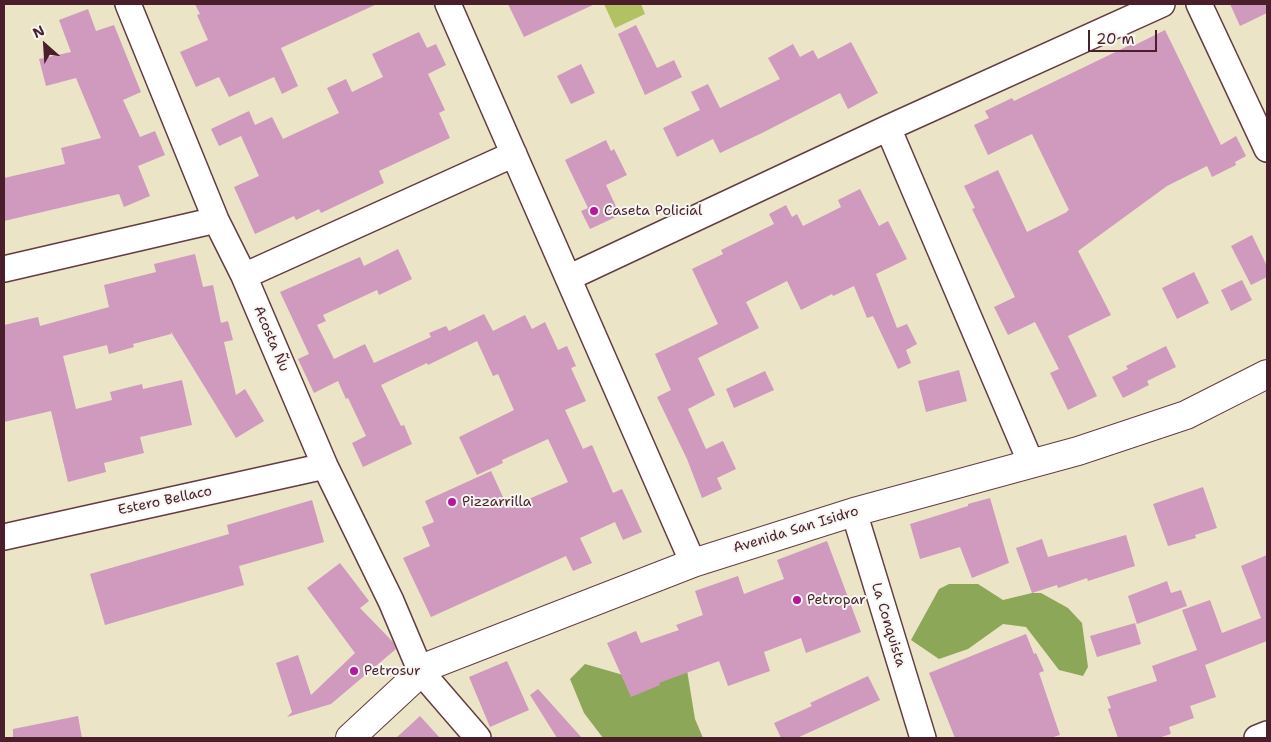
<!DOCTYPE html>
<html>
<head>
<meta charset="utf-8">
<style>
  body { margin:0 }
  #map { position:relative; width:1271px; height:742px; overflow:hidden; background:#ebe4c7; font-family:"Shantell Sans",sans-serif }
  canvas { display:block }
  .frame { position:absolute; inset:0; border:5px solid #4a1f2b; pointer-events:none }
  .north { position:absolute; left:20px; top:20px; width:50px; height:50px; -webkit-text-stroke:4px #f6f6f2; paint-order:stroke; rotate:334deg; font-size:14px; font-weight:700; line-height:20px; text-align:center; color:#4a1f2b }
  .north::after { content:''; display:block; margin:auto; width:18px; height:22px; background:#4a1f2b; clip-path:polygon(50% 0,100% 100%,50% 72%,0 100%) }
  .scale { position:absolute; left:1088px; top:30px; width:69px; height:22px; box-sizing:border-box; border:2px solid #4a1f2b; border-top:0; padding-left:6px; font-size:15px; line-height:18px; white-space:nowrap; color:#4a1f2b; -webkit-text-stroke:4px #f6f6f2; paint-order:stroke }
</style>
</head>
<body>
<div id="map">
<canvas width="1271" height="742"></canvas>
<div class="frame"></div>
<div class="north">N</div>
<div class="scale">20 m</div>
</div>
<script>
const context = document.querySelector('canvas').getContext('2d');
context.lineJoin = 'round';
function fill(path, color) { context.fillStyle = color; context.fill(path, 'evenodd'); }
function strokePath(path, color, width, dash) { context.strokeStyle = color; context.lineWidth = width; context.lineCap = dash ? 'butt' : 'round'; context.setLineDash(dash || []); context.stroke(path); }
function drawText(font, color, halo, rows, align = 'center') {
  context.font = font + ' "Shantell Sans",sans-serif'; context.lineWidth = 4; context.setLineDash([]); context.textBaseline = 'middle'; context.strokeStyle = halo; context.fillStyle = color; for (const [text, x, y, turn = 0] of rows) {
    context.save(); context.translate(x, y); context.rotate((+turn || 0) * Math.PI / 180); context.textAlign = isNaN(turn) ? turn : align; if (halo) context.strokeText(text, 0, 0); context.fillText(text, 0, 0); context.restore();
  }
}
fill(new Path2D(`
  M604,4h37l4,10 -30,14z`), '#b2c163');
fill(new Path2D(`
  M949,584h29l25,16 29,-7h9l27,15 14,15 6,44 -5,9 -24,-6 -33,-43 -23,-3 -35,25 -29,10 -28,-19 28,-51z
  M585,664l59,17 42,-17 9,55 8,19h-100l-19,-25 -14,-34z`), '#8da759');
fill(new Path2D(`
  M195,4h182l-96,44 17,38 -16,8 -8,-17 -45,20 -10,-20 -23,10 -16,-35 28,-12 -11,-25 3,-1z
  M508,4h87l-71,33z
  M1230,4h37v9l-27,13z
  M88,9l8,22 18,-6 27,67 -18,8 17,37 15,-6 10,24 -27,11 12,30 -26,11 -5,-13 -115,27v-43l61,-14 -4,-16 40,-10 -25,-60 -30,8 -7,-27 32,-7 -12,-32z
  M636,25l21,43 17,-8 8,17 -37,18 -27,-61z
  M1165,30l56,115 15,-9 10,20 -11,6 1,3 -24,12 -5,-11 -40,20 -89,65 33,64 -43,21 29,60 -29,14 -18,-37 9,-4 -24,-47 -27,13 -14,-28 21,-10 -43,-88 3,-1 -11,-22 34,-16 29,62 40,-20v-1l2,-1 -37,-76 -44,21 -14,-30 15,-7 -4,-7 27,-13 2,3 118,-57 1,2z
  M419,32l8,16 9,-4 10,21 -18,9 17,36 -6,3 11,25 -71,33 5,12 -63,30 -2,-4 -23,11 -2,-4 -39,18 -21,-47 25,-11 -18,-40 -22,10 -8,-17 38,-18 6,14 17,-8 11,22 56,-26 -12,-25 19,-9 6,13 31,-15 -11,-23z
  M851,42l27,51 -30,16 -8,-16 -78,40 -42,20 -7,-14 -36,18 -14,-29 37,-18 -9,-18 17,-8 12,24 60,-29 -12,-21 25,-14 7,13 13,-7 5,9z
  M581,64l14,29 -24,11 -14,-28z
  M606,140l5,11 3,-2 13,26 -21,10 14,30 -30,14 -9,-18 7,-3 -23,-48z
  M860,189l19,37 9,-5 19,38 -31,15 21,54 10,-4 10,20 -11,6 5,13 -13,6 -25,-53 -6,2 -13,-32 -21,10 -1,-2 -31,16 -14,-29 -41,21 13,26 -61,30 17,37 -27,14 18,40 17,-8 13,28 -19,9 5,11 -20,9 -15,-39 -30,-62 14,-7 -16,-36 63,-30 -26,-55 31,-15 -2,-4 53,-26 -5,-10 17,-9 6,12 5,-3 6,12 38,-19 -3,-7z
  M1252,235l15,31v11l-16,8 -20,-39z
  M398,249l14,30 -33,16 -2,-5 -54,25 3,6 -9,4 17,34 31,-15 9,19 57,-26 -2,-4 17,-7 3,5 35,-17 9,17 32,-16 7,14 13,-7 13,28 9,-4 9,20 -5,2 15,33 -21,9 18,39 9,-4 21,48 9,-4 20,43 -19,8 -8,-18 -35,16 12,25 -19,8 -7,-15 -135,61 -28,-59 27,-12 -8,-19 12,-5 -9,-21 66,-30 17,37 60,-26 -20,-43 -46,21 1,3 -26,12 -18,-38 55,-27 -16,-36 -5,2 -16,-35 -49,24 -1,-2 -46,22 20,41 3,-1 8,19 -49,23 -11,-24 14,-7 -18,-38 -2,1 -8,-18 -24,12 -16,-34 11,-5 -29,-62 80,-35 4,9z
  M195,254l8,33 10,-2 8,38 7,-2 5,19 -9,2 12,53 9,-6 19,32 -28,17 -65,-106v2l-38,10 1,3 -25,7 -2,-9 -44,11 13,53 36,-9 -2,-8 32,-8 1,5 39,-9 10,45 -52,12 4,16 -40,10 2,9 -38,10 -17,-71 -47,11v-97l34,-8 2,9 69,-19 -5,-22 52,-13 -2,-8z
  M1194,272l15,31 -32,16 -15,-31z
  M1242,280l10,20 -21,11 -10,-21z
  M1166,346l10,21 -29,14 2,4 -26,13 -11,-21 16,-8 -2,-3z
  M959,370l8,31 -41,11 -8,-31z
  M765,371l9,19 -40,18 -8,-19z
  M1203,487l14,41 -22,7 1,3 -28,8 -15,-42z
  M990,498l19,65 -37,15 -12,-31 -40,12 -10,-35 58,-18v-2z
  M312,500l12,42 -85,24 5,19 -139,40 -15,-51 139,-40 -2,-9z
  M1126,535l9,31 -47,15 -1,-3 -29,10 -1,-3 -25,8 -16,-45 26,-9 6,18z
  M827,541l34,91 -55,21 -5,-15 -37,14 6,19 -42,15 -9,-25 -60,22 1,2 -29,12 -24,-54 29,-12 5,12 38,-13 -3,-5 27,-10 -8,-24 43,-15 6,18 18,-7 22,-8 -7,-19z
  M1267,555v86l-62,24 11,32 -26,9 4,12 -25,9 2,7 -13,4h-40l-10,-29 3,-1 -4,-11 50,-16 -5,-15 45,-16 -15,-40 28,-10 12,33 39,-15 -20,-52z
  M340,563l29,38 -9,7 33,34 3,7 -65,55 -44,13 5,-5 -16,-49 22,-8 13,40 44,-42 -48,-65z
  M1167,581l4,12 10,-3 6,16 -50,18 -9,-28z
  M1135,623l6,21 -44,13 -7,-21z
  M1026,634l8,20 2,-1 8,18 -5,2 21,62 -10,3h-95l-26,-65z
  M507,661l22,49 -39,17 -21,-50z
  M868,676l12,24 -83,38h-16l-7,-15 38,-17 -2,-3z
  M538,689l44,49h-25l-27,-43z
  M78,716l4,22h-69v-9z
  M420,716l20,22h-44z`), '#d099be');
const minor = new Path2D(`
  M128,4l88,216 28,56 81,190 66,135 30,71 57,66
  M448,4l245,559
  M1199,4l68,145
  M888,128l143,335
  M4,269l212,-49
  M244,276l270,-122
  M568,278l320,-150 274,-124
  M854,512l69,226
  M4,537l321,-71
  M1257,738l10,-4`);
const major = new Path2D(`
  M350,738l71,-66 10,-7 262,-102 161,-51 224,-61 108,-36 81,-41`);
strokePath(minor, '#623d42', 28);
strokePath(major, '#623d42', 30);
strokePath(minor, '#fff', 25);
strokePath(major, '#fff', 28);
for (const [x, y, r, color] of [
  [594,211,5,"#b5179e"],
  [452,502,5,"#b5179e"],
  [797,600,5,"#b5179e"],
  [354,671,5,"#b5179e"]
]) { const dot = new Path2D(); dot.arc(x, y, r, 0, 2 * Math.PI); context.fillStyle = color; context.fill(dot); strokePath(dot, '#f6f6f2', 2); }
drawText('14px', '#4a1f2b', '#f6f6f2', [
  ["Caseta Policial",604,211],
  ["Pizzarrilla",462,502],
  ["Petropar",807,600],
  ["Petrosur",364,671]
], 'left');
drawText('14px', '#4a1f2b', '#f6f6f2', [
  ["Acosta Ñu",271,339,67],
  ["Estero Bellaco",165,501,-12],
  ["Avenida San Isidro",796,530,-17],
  ["La Conquista",888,625,73]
]);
</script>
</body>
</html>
